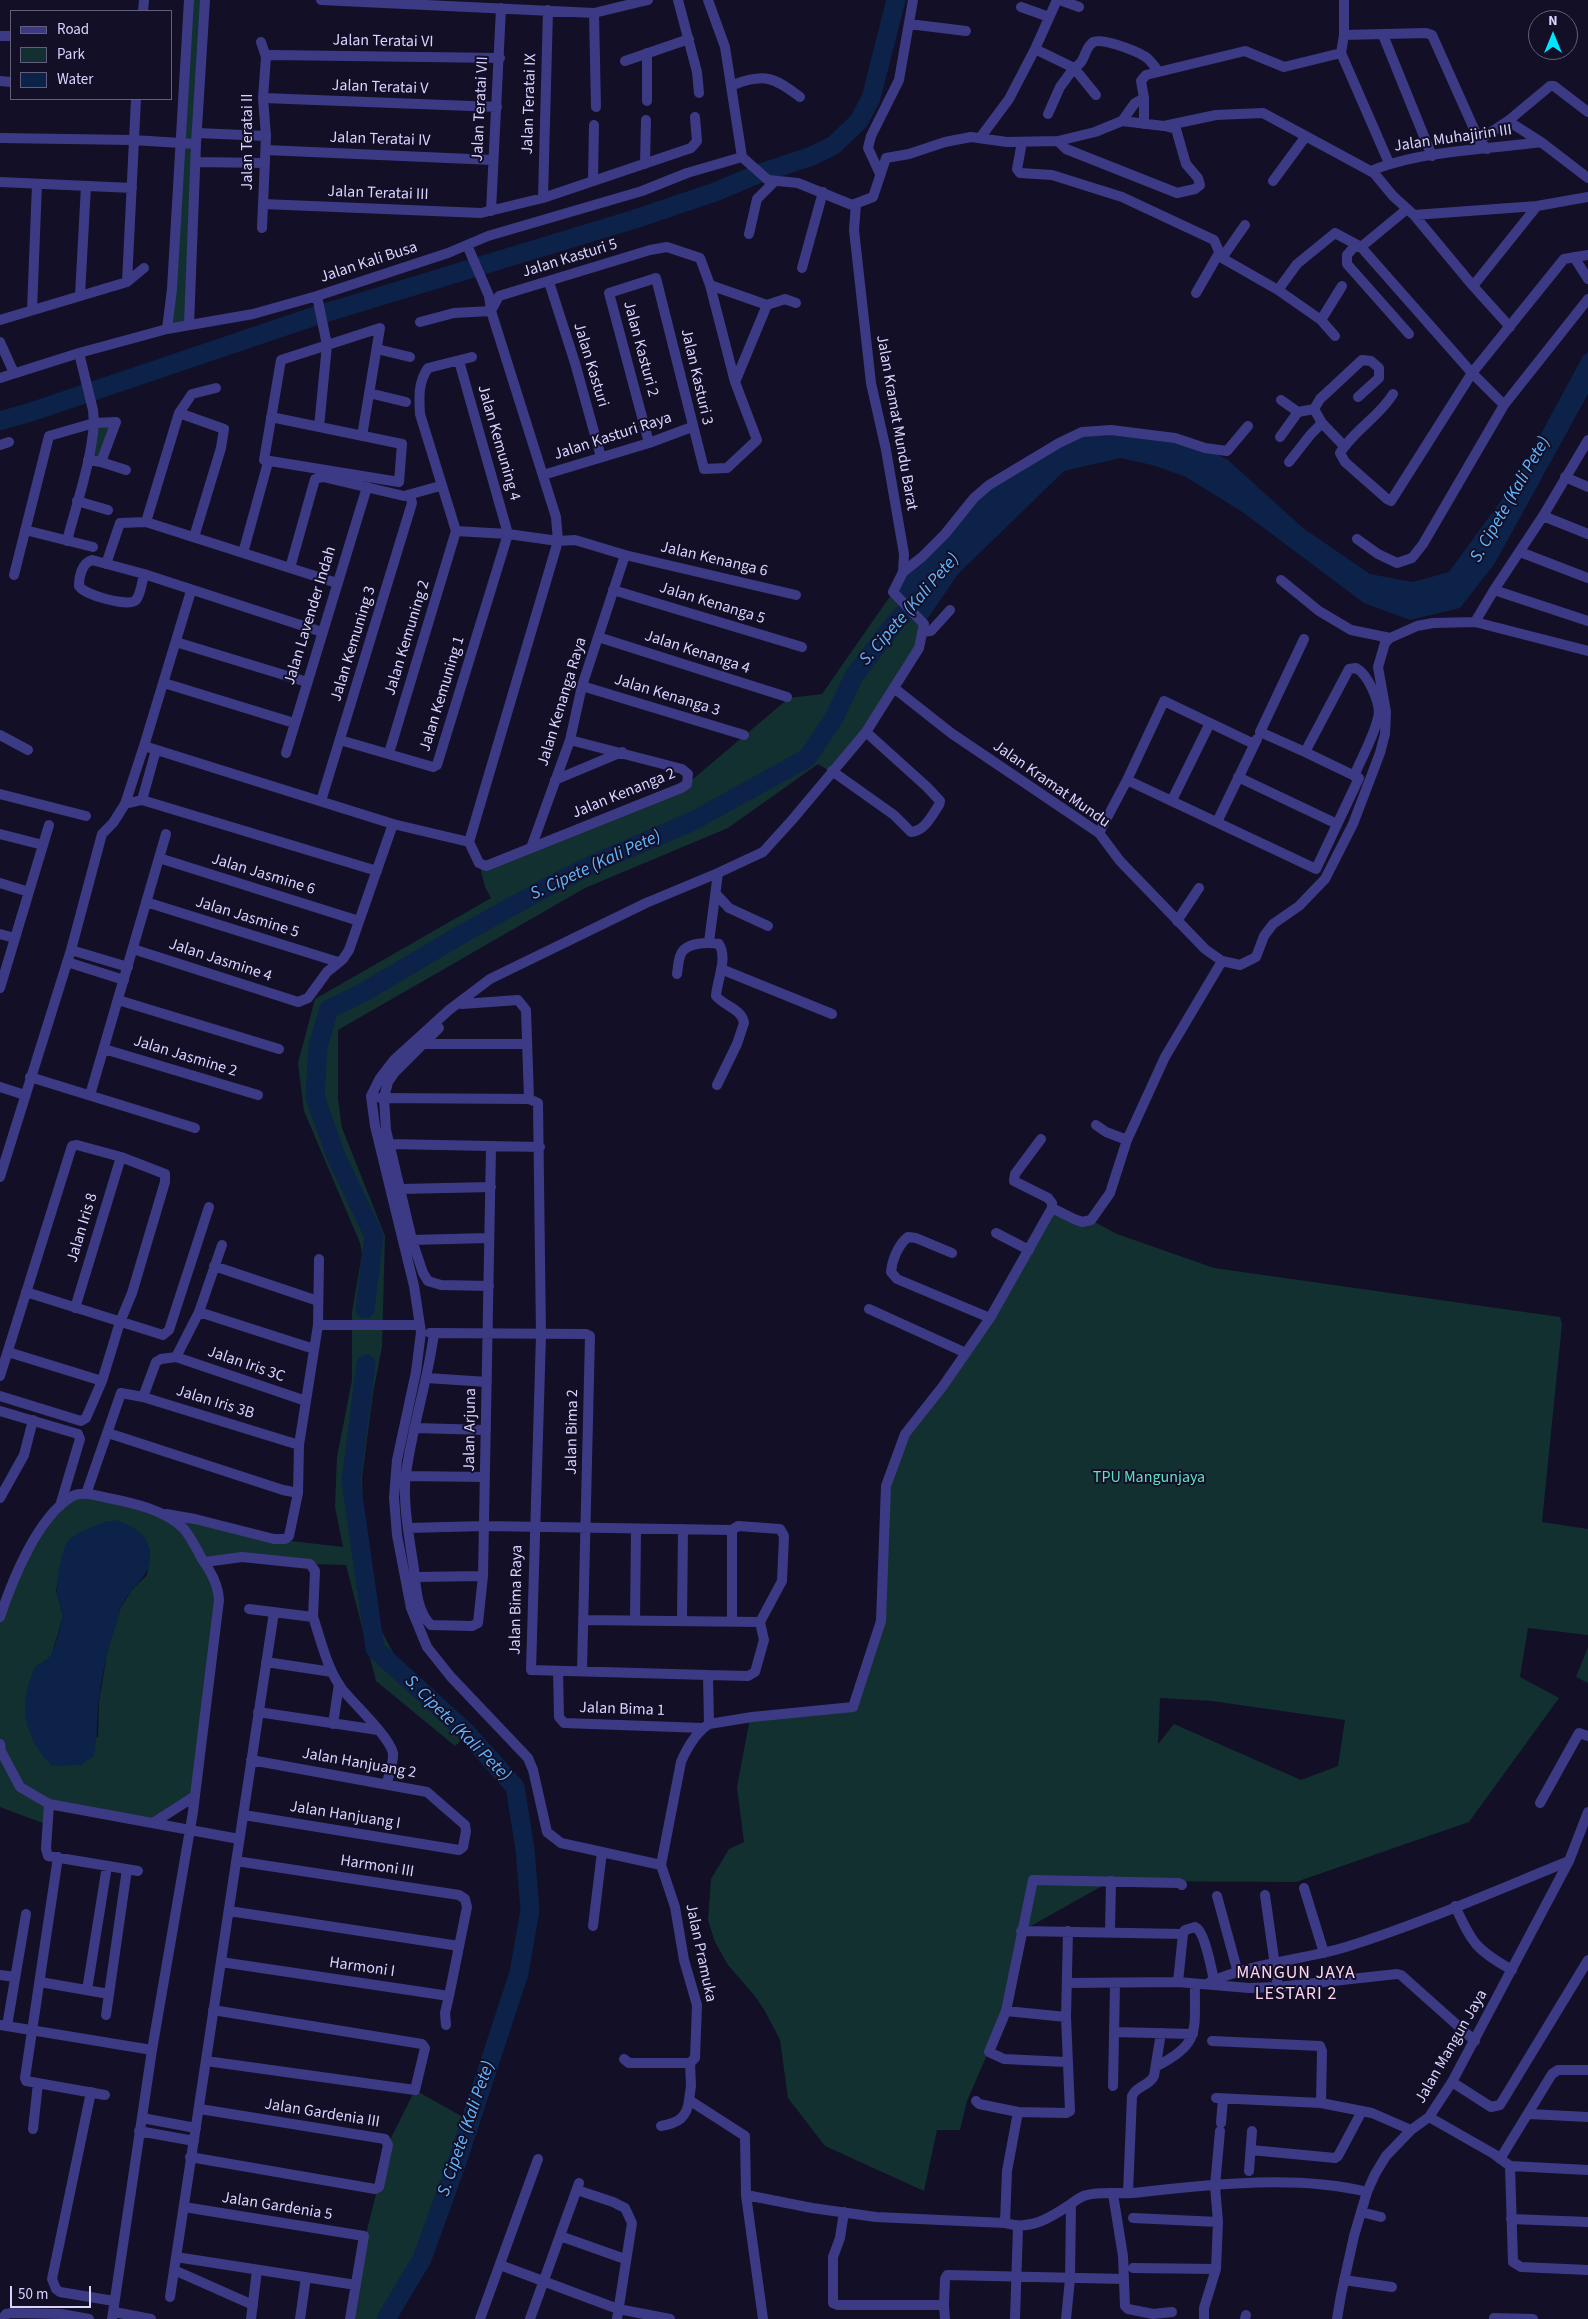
<!DOCTYPE html>
<html>
<head>
<meta charset="utf-8">
<style>
  body { margin:0 }
  #map { position:relative; width:1588px; height:2319px; overflow:hidden; background:#130f26; font-family:"Source Sans 3",sans-serif }
  canvas { display:block }
  .legend { position:absolute; left:10px; top:10px; width:162px; height:90px; box-sizing:border-box; background:#130f26; border:1px solid #625e7d; margin:0; padding:6px 9px; list-style:none; font-size:15px; color:#d9d4ff }
  .legend li { display:flex; align-items:center; gap:10px; height:25px }
  .legend b { width:25px; border:1px solid #625e7d }
  .north { position:absolute; left:1528px; top:10px; width:50px; height:50px; box-sizing:border-box; background:#130f26; border:1px solid #625e7d; border-radius:50%; rotate:0deg; font-size:14px; font-weight:700; line-height:20px; text-align:center; color:#d9d4ff }
  .north::after { content:''; display:block; margin:auto; width:18px; height:22px; background:#00e5ff; clip-path:polygon(50% 0,100% 100%,50% 72%,0 100%) }
  .scale { position:absolute; left:10px; top:2286px; width:81px; height:22px; box-sizing:border-box; border:2px solid #d9d4ff; border-top:0; padding-left:6px; font-size:15px; line-height:18px; white-space:nowrap; color:#d9d4ff; -webkit-text-stroke:4px #130f26; paint-order:stroke }
</style>
</head>
<body>
<div id="map">
<canvas width="1588" height="2319"></canvas>
<ul class="legend">
<li><b style="height:6px;background:#3d3a85"></b>Road</li>
<li><b style="height:14px;background:#12302f"></b>Park</li>
<li><b style="height:14px;background:#0c2248"></b>Water</li>
</ul>
<div class="north">N</div>
<div class="scale">50 m</div>
</div>
<script>
const context = document.querySelector('canvas').getContext('2d');
context.lineJoin = 'round';
function fill(path, color) { context.fillStyle = color; context.fill(path, 'evenodd'); }
function strokePath(path, color, width, dash) { context.strokeStyle = color; context.lineWidth = width; context.lineCap = dash ? 'butt' : 'round'; context.setLineDash(dash || []); context.stroke(path); }
function drawText(font, color, halo, rows, align = 'center') {
  context.font = font + ' "Source Sans 3",sans-serif'; context.lineWidth = 4; context.setLineDash([]); context.textBaseline = 'middle'; context.strokeStyle = halo; context.fillStyle = color; for (const [text, x, y, turn = 0] of rows) {
    context.save(); context.translate(x, y); context.rotate((+turn || 0) * Math.PI / 180); context.textAlign = isNaN(turn) ? turn : align; if (halo) context.strokeText(text, 0, 0); context.fillText(text, 0, 0); context.restore();
  }
}
fill(new Path2D(`
  M189,0h16l-16,325 -22,4z
  M116,422l-15,40 -13,-2 6,-37z
  M893,592l31,32 -3,15 -87,135 -16,-10 -90,64 -143,60 -247,142v69l4,29 43,108 -3,111 -9,46 -11,85 2,54 8,59 9,39 14,26 80,72 -20,18 -79,-65 -30,-116 -36,-1 -68,-7 -37,5 13,23 -23,211 -42,27 -103,-19 -2,21 -48,-18v-190l11,-31 48,-78 27,-14 188,45 69,8 -8,-40 2,-50 15,-77v-68l10,-58 -2,-11 -56,-132 -6,-48 17,-64 176,-101 -6,-11 -6,-24 7,3 201,-82 102,-86 33,-4zM415,961l-51,31 -23,10h1zM105,1522l45,29 -3,24 -16,16 -10,16 -12,35 -10,59 -1,37 -63,-71 16,-10 12,-41 -7,-26 12,-49z
  M1052,1208l39,12 26,14 97,34 346,49 2,7 -20,198 46,7v106l-60,-7 -8,49 39,21 -90,124 -173,60 -185,-1 -89,50 -16,80 -39,90 -7,29h-23l-13,61 -99,-45 -37,-48 -8,-58 -15,-29 -11,-16 -26,-30 -13,-23 -7,-22 3,-41 18,-30 15,-7 -7,-55 13,-69 106,-15 25,-82 2,-104 22,-83 38,-48zM1160,1698l52,3 133,19 -7,46 -37,14 -127,-56 -16,20z
  M1588,1647v36l-12,-6z
  M415,2090l55,31 -48,138 -35,60h-37l15,-81 24,-96z`), '#12302f');
fill(new Path2D(`
  M1588,352v42l-93,169 -35,45 -50,12 -46,-17 -123,-92 -57,-35 -32,-11 -32,-7 -56,13 -106,103 -34,50 -31,-32 10,-20 71,-74 108,-66 29,-2 94,18 23,12 75,68 67,46 43,8 36,-10 67,-92 67,-124z
  M116,1520c16,6 32,13 34,32 2,27 -20,33 -29,55 -2,4 -3,10 -4,15 -9,25 -15,51 -18,77 -3,20 -1,38 -5,57l-13,9 -29,1c-28,-28 -34,-60 -18,-97 3,-5 10,-7 15,-11 5,-5 12,-32 13,-40 2,-9 -6,-19 -5,-29 0,-10 5,-41 11,-48 9,-10 35,-19 48,-21z`), '#0c2248');
strokePath(new Path2D(`
  M0,421l31,-9 284,-96 320,-97 80,-27 43,-18 54,-18 22,-11 25,-24 12,-23 25,-98
  M365,1309l9,-73 -38,-80 -21,-59 3,-51 11,-37 35,-17 98,-58 87,-48 53,-26 91,-39 114,-63 27,-40 20,-42 44,-57 25,-23
  M366,1364l-15,117 24,168 92,84 48,54 10,62 5,61 -11,63 -62,189 -35,97 -36,60`), '#0c2248', 19);
strokePath(new Path2D(`
  M321,0l273,13 54,-13
  M678,0l19,72 2,21
  M708,0l17,47 17,110 26,23 30,3 54,22 21,-8 13,-39 23,-4 36,-12 26,-5 36,5 51,-1 37,-9 27,-11 42,5 52,-11 47,-2 111,60 19,23 21,19 123,-9 51,-9
  M1060,0l19,7
  M1021,7l28,10
  M143,11l1,-11
  M594,13l2,94
  M909,24l57,7
  M1344,35l82,-2 6,2 47,105 8,9
  M1383,35l49,121
  M0,36h11
  M261,42l5,15
  M1035,49l39,19 -14,19 -12,27
  M1341,53l3,-18v-35
  M266,57l5,-2 229,3
  M625,61l64,-22
  M0,81l11,1
  M733,85c31,-12 41,-8 67,12
  M1096,95l-22,-27c12,-6 9,-17 18,-25 7,-7 44,8 52,13 6,3 10,10 14,15
  M263,98l234,9
  M647,101v-48
  M1122,121l13,-18 9,-5
  M1508,121l33,21 47,36
  M1144,124v-26l-3,-17 5,-6 99,-24 39,16 57,-14 48,110
  M197,133l69,3
  M0,138l133,2 63,4
  M980,138l29,-39 26,-50 22,-49
  M1479,140l29,-19 42,-35h4l34,26
  M1058,141l8,8 111,44 18,-4 5,-4 -2,-7 -12,-14 -10,-35 -11,-3
  M1022,142l-5,27 3,4 32,2 70,22 92,43 8,18 56,32 43,30 14,16
  M266,150l227,10
  M196,162l69,1
  M645,164l1,-44
  M1371,171c45,-20 120,-22 170,-29
  M880,174l-12,-26 3,-12 28,-56 14,-80
  M593,180l1,-55
  M1273,181l33,-45
  M0,182l132,6
  M543,198l5,-188
  M263,204l218,9 62,-15 148,-50 6,-7 -2,-24
  M1407,209l-46,38 111,126 32,32
  M491,211l10,-203
  M1414,215l59,71 37,41
  M262,228l4,-92 -3,-38 3,-41
  M749,234l8,-35 18,-18
  M1361,247h-7l-7,8v9l62,70
  M1574,257l14,22
  M1222,258l23,-33
  M802,268l21,-76
  M127,282l9,-183
  M549,282l26,81 26,94
  M710,285l57,20 18,-6 11,4
  M1473,286l64,-80
  M1278,290l19,-26 38,-31 26,14
  M1196,293l23,-40
  M80,295l6,-109
  M317,296l10,49 -8,82
  M32,310l5,-126
  M0,320l127,-38 17,-14
  M1321,320l21,-34
  M420,322l34,-9 37,-2 8,-15 151,-46 17,-3 33,11 10,27 25,97 22,58 -30,28 -23,1 -48,-191 -47,15 40,150
  M189,325l7,-181 9,-144
  M167,329l5,-40 17,-289
  M0,342l14,31
  M377,349l33,8
  M0,378l79,-25 88,-24 86,-15 64,-18 131,-43 40,-17 154,-45 45,-18 55,-16
  M735,382l32,-77
  M369,393l37,9
  M1393,394c-14,23 -39,36 -53,59l5,9 42,37 4,2 81,-128 92,-114 24,-4
  M1281,400l17,12 16,-3
  M179,413l13,-19 24,-6
  M271,417l131,27 -3,38 -135,-22 17,-100 99,-32 -18,108
  M1322,423l-8,-14 6,-10 42,-39 9,1 8,7v10l-21,19
  M1280,437l18,-25
  M0,445l9,-3
  M101,462l25,8
  M1289,462l22,-28 11,-11 22,23
  M543,475l106,-32 43,-16
  M1565,477l23,10
  M77,501l31,9
  M1543,516l45,18
  M146,522l33,-109 45,16 -3,19 -27,89
  M25,530l68,17
  M456,531l52,3 50,7 17,-1 50,15 -43,131 -12,54 -39,108 -45,18 -7,-3 -10,-21
  M456,531l-36,-117c-1,-16 -2,-32 8,-46l44,-11
  M1357,539l21,15 19,9 15,-5 11,-14 81,-139 84,-106
  M67,541c10,-39 24,-78 27,-118l22,-1 -15,40 -13,-2
  M1520,552l68,26
  M243,553l24,-87
  M625,555l171,40
  M106,564l14,-41 26,-1 191,61
  M290,568l25,-89 8,-2 81,19 36,-10
  M903,572l19,-15 23,-23 29,-36 15,-13 70,-42 23,-11 29,-2 64,8 30,10 22,3 21,-25
  M144,574c-2,8 -3,20 -8,26 -8,8 -53,-6 -57,-14 0,-10 3,-23 13,-26l52,14 178,58
  M14,575l35,-139 45,-13 -1,-13 -14,-57
  M1281,580l38,31 32,19 39,8
  M613,590l189,57
  M1494,590l94,31
  M191,591l-47,155 249,78 76,18 89,-301 -2,-24 -65,-206 -2,-15 -22,-51
  M1475,622l19,-32 49,-74 45,-76
  M922,632l9,-1 19,-21
  M598,637l189,60
  M1304,639l-44,93 45,20 44,-83 7,-1c12,6 26,37 22,50 -5,20 -16,39 -24,58
  M176,642l131,40
  M164,683l130,40
  M582,686l162,49
  M894,688l57,45 148,100 21,28 85,88 17,12 18,4 16,-8 8,-21 9,-12 26,-18 26,-27 28,-55 27,-71 5,-19 1,-22 -8,-45 7,-24 5,-5 27,-12 16,-3 42,-1 113,29
  M0,735l28,15
  M340,740l93,27 4,-2 71,-231 -49,-173
  M144,746l-19,58 17,-4 14,-50
  M286,753l81,-266
  M389,753l67,-222
  M832,771l62,44 17,17c14,-1 21,-17 28,-27l1,-4 -13,-14 -61,-55
  M1238,777l99,47
  M555,780l67,-28
  M1127,780l37,-79 90,43
  M0,794l86,22
  M142,800l235,71
  M1172,800l38,-77
  M321,801l91,-298 -2,-8
  M1217,822l40,-83
  M1099,833l28,-53 189,89 43,-91 -54,-26
  M0,834l43,11
  M531,848l150,-60 6,-4 1,-10 -6,-5 -112,-29
  M159,858l200,63
  M0,883l29,9
  M716,894l13,14 39,18
  M146,902l192,60
  M1177,921l22,-33
  M0,934l15,4
  M709,942l9,-69
  M133,949l165,53 10,-4 19,-26 16,-13 6,-9 44,-126
  M71,950l57,17
  M67,962l57,18
  M721,969l111,45
  M677,974c1,-6 1,-14 4,-20 5,-12 28,-12 38,-10 9,15 -2,36 -3,52 8,10 26,13 28,27l-7,21 -20,41
  M0,988l49,-163
  M118,1000l161,49
  M461,1001l1,3 56,-4 8,10 3,89 9,4 3,232 -10,335 177,5 1,49
  M439,1028l-44,44 -7,10 -4,16 2,32 26,110 11,33 5,8 13,4 48,1
  M420,1044h106
  M104,1049l154,46
  M30,1077l165,51
  M0,1087l25,8
  M90,1095l76,-261
  M380,1098l149,1
  M1096,1125l10,7 21,8
  M1041,1139l-26,35 -1,7 34,17 4,5v5
  M389,1144l151,3
  M0,1177l71,-227 31,-116 11,-11 12,-19
  M401,1189l90,-2
  M996,1233l33,17
  M412,1240l76,-2
  M952,1253l-36,-15 -8,-1c-10,8 -16,23 -17,35l6,7 93,39
  M214,1266l104,35
  M26,1292l137,43 6,-5 40,-123
  M75,1308l46,-151
  M869,1309l97,44
  M199,1312l115,37
  M318,1325h102
  M430,1333l156,1 4,2 -8,335
  M434,1333c-6,48 -22,94 -28,141 -4,26 4,69 8,95 2,19 3,43 17,56l41,1 6,-3 5,-47 8,-429
  M8,1352l94,29
  M176,1357l23,-45 23,-67
  M0,1376l72,-230 5,-1 44,12 44,17v8l-33,111 -12,29 -18,59 -16,37 -5,3 -81,-25
  M427,1378l60,4
  M143,1397l13,-35 5,-3 15,-2 130,44
  M0,1411l78,23 2,5 -20,67
  M415,1428l71,2
  M108,1433l175,57 15,3
  M405,1476l80,1
  M86,1494l35,-101 22,4 156,48
  M0,1498l24,-43 9,-35
  M166,1514l29,5 79,20h11l4,-3 9,-43 1,-48 19,-120 1,-66
  M408,1528l76,-2 248,4 6,-4 42,3 4,7 -2,45 -22,41 4,18 -9,32 -7,4 -40,-1
  M205,1562l37,-5 68,7 5,7 -2,46
  M415,1577l68,-1
  M249,1609l64,8c8,23 14,52 29,72 12,15 47,47 51,64 1,8 -4,21 -6,30
  M0,1617c12,-36 37,-99 71,-120 10,-7 26,-1 37,1 25,5 58,12 76,31 7,9 13,20 18,30 9,13 16,25 17,41l-26,212 -41,238 -40,269
  M583,1620l177,2
  M635,1621l1,-92
  M682,1621l1,-92
  M732,1621v-91
  M266,1662l66,10
  M558,1671l1,46 5,6 139,5
  M258,1712l120,18
  M333,1724l6,-40
  M0,1744l1,7 19,36 29,17 190,35
  M1540,1803l39,-70 9,3
  M49,1804l-3,45 2,7 90,15
  M244,1815l215,35 4,-3 3,-16 -1,-6 -38,-33 -176,-32
  M153,1823l42,-27
  M58,1857l-33,221 1,3 79,14
  M661,1865l-100,-22 -14,-11 -14,-62 -5,-12 -77,-81 -24,-30 -16,-39 -14,-73 -3,-37 3,-38 19,-88 5,-40 -7,-46 -39,-160 -4,-30 9,-18 14,-18 55,-50 41,-31 156,-76 72,-30 45,-21 29,-32 74,-88 53,-84 5,-24 -31,-32 10,-20 1,-18 -18,-104 -15,-67 -17,-153 2,-26
  M1304,1888l20,65
  M1265,1895l13,92
  M1217,1896l21,77
  M1455,1906c17,37 21,44 57,64
  M229,1911l230,35
  M593,1926l9,-74
  M1021,1931l162,3 2,-4 10,-3c10,4 16,41 19,53
  M1110,1931l1,-50
  M221,1962l228,34 18,-89 -2,-8 -6,-4 -223,-34
  M0,1975l15,2
  M40,1982l69,12
  M1178,1982l5,-48
  M1210,1982c43,-19 92,-22 136,-35 76,-24 149,-56 223,-86
  M1067,1983l111,-1 71,6 29,-1 119,-13 4,1 74,66
  M87,1990l20,-124
  M1006,2011l60,6
  M106,2015l21,-146
  M0,2025l152,25
  M446,2025l-1,-12 4,-17
  M7,2026l19,-112
  M1114,2032l79,2
  M1212,2041l108,5 2,5 -1,52
  M624,2059l5,4h61
  M206,2061l209,29 10,-42 -3,-4 -209,-34
  M1066,2062l-62,-3 -15,-7 17,-41 27,-131 146,3 3,2
  M1157,2066c45,-23 37,-36 38,-82
  M1452,2082l39,25 9,-2 88,-145
  M1113,2086l2,-102
  M91,2092l-39,187 4,10 4,3 54,9
  M1216,2098l105,5 51,10 39,17
  M976,2101l3,3 39,8 48,1 4,-2 -4,-94 2,-86
  M1529,2114l59,3
  M1429,2117l65,37 16,12 78,4
  M142,2118l54,10
  M1221,2123l2,-24
  M661,2126c17,-3 26,-8 28,-26
  M33,2129l5,-46
  M139,2131l55,10
  M1251,2150l84,8 3,-2 24,-45
  M190,2157l185,32 4,-2 9,-42 -3,-6 -185,-30
  M1500,2159l52,-85 6,-4h30
  M1510,2166l3,96 8,5 67,3
  M1249,2171l3,-40
  M577,2190l36,12 12,6 7,15 -15,96
  M1128,2193l4,-97c5,-11 16,-9 22,-20l7,-43
  M1113,2194l10,62 2,50 3,3 25,5 19,-2
  M746,2195l66,13 64,9 129,6c25,8 45,-5 66,-19 5,-4 10,-8 16,-9 15,-4 31,-1 46,-2 74,-8 162,-19 234,-1
  M184,2207l180,29 -14,83
  M844,2212l-4,26 -7,19v46l5,2h106l1,-26 2,-4 177,4
  M1361,2212l20,5
  M1133,2218l85,4
  M1511,2219l77,3
  M1005,2223l2,-52 11,-59
  M560,2236l65,23
  M176,2257l180,28
  M500,2265l118,44 52,10
  M1133,2268l83,1
  M174,2270l79,35
  M1344,2280l48,7
  M170,2297l104,-685
  M944,2305l1,14
  M114,2312l37,7
  M1494,2318l39,1
  M2,2319l4,-5 6,-1 49,1 28,5
  M251,2319l6,-49
  M300,2319l6,-42
  M480,2319l58,-160
  M530,2319l49,-136
  M763,2319l-17,-124 -1,-59 -56,-36 2,-14 -1,-23 5,-5 2,-53 -13,-45 -9,-53 -14,-42 20,-103c6,-14 14,-29 28,-38l43,-7 101,-10 28,-86 5,-135 19,-52 38,-48 47,-68 62,-110 22,11 8,3 9,-2 19,-27 17,-53 38,-83 57,-96
  M1015,2319l3,-92
  M1066,2319l4,-40 1,-75
  M1204,2319v-11l12,-39 2,-47 -3,-36 5,-55
  M1245,2319l1,-4
  M1337,2319l4,-24 13,-59 13,-44 8,-18 11,-18 25,-26 18,-13 23,-35 117,-221 19,-49`), '#3d3a85', 10);
drawText('16px', '#d9d4ff', '#130f26', [
  ["Jalan Teratai VI",383,42,1],
  ["Jalan Teratai V",380,88,2],
  ["Jalan Teratai IX",530,104,-88],
  ["Jalan Teratai VII",481,109,-87],
  ["Jalan Muhajirin III",1453,139,-8],
  ["Jalan Teratai IV",380,140,2],
  ["Jalan Teratai II",248,142,-90],
  ["Jalan Teratai III",378,194,2],
  ["Jalan Kasturi 5",570,259,-17],
  ["Jalan Kali Busa",369,263,-18],
  ["Jalan Kasturi 2",640,349,75],
  ["Jalan Kasturi",590,365,73],
  ["Jalan Kasturi 3",696,377,77],
  ["Jalan Kramat Mundu Barat",896,423,80],
  ["Jalan Kasturi Raya",613,437,-18],
  ["Jalan Kemuning 4",498,443,74],
  ["Jalan Kenanga 6",714,560,13],
  ["Jalan Kenanga 5",712,604,17],
  ["Jalan Lavender Indah",311,616,-73],
  ["Jalan Kemuning 2",408,638,-73],
  ["Jalan Kemuning 3",354,644,-73],
  ["Jalan Kenanga 4",697,653,18],
  ["Jalan Kemuning 1",443,694,-73],
  ["Jalan Kenanga 3",667,696,17],
  ["Jalan Kenanga Raya",563,702,-73],
  ["Jalan Kramat Mundu",1051,785,35],
  ["Jalan Kenanga 2",624,794,-22],
  ["Jalan Jasmine 6",263,875,17],
  ["Jalan Jasmine 5",247,918,17],
  ["Jalan Jasmine 4",220,961,18],
  ["Jalan Jasmine 2",185,1057,17],
  ["Jalan Iris 8",83,1228,-73],
  ["Jalan Iris 3C",246,1365,19],
  ["Jalan Iris 3B",215,1403,17],
  ["Jalan Arjuna",471,1430,-89],
  ["Jalan Bima 2",573,1432,-89],
  ["Jalan Bima Raya",517,1600,-89],
  ["Jalan Bima 1",622,1710,2],
  ["Jalan Hanjuang 2",359,1764,10],
  ["Jalan Hanjuang I",345,1816,9],
  ["Harmoni III",377,1867,9],
  ["Jalan Pramuka",700,1953,78],
  ["Harmoni I",362,1968,8],
  ["Jalan Mangun Jaya",1452,2047,-60],
  ["Jalan Gardenia III",322,2114,9],
  ["Jalan Gardenia 5",277,2207,9]
]);
drawText('16px', '#5fe0c0', '#130f26', [
  ["TPU Mangunjaya",1149,1478]
]);
drawText('italic 18px', '#62b6ff', '#130f26', [
  ["S. Cipete (Kali Pete)",1511,500,-60],
  ["S. Cipete (Kali Pete)",910,610,-49],
  ["S. Cipete (Kali Pete)",596,866,-25],
  ["S. Cipete (Kali Pete)",457,1729,45],
  ["S. Cipete (Kali Pete)",467,2129,-71]
]);
context.letterSpacing = '1px';
drawText('18px', '#ffd6f0', '#130f26', [
  ["MANGUN JAYA",1296,1974],
  ["LESTARI 2",1296,1995]
]);
context.letterSpacing = '0px';
</script>
</body>
</html>
